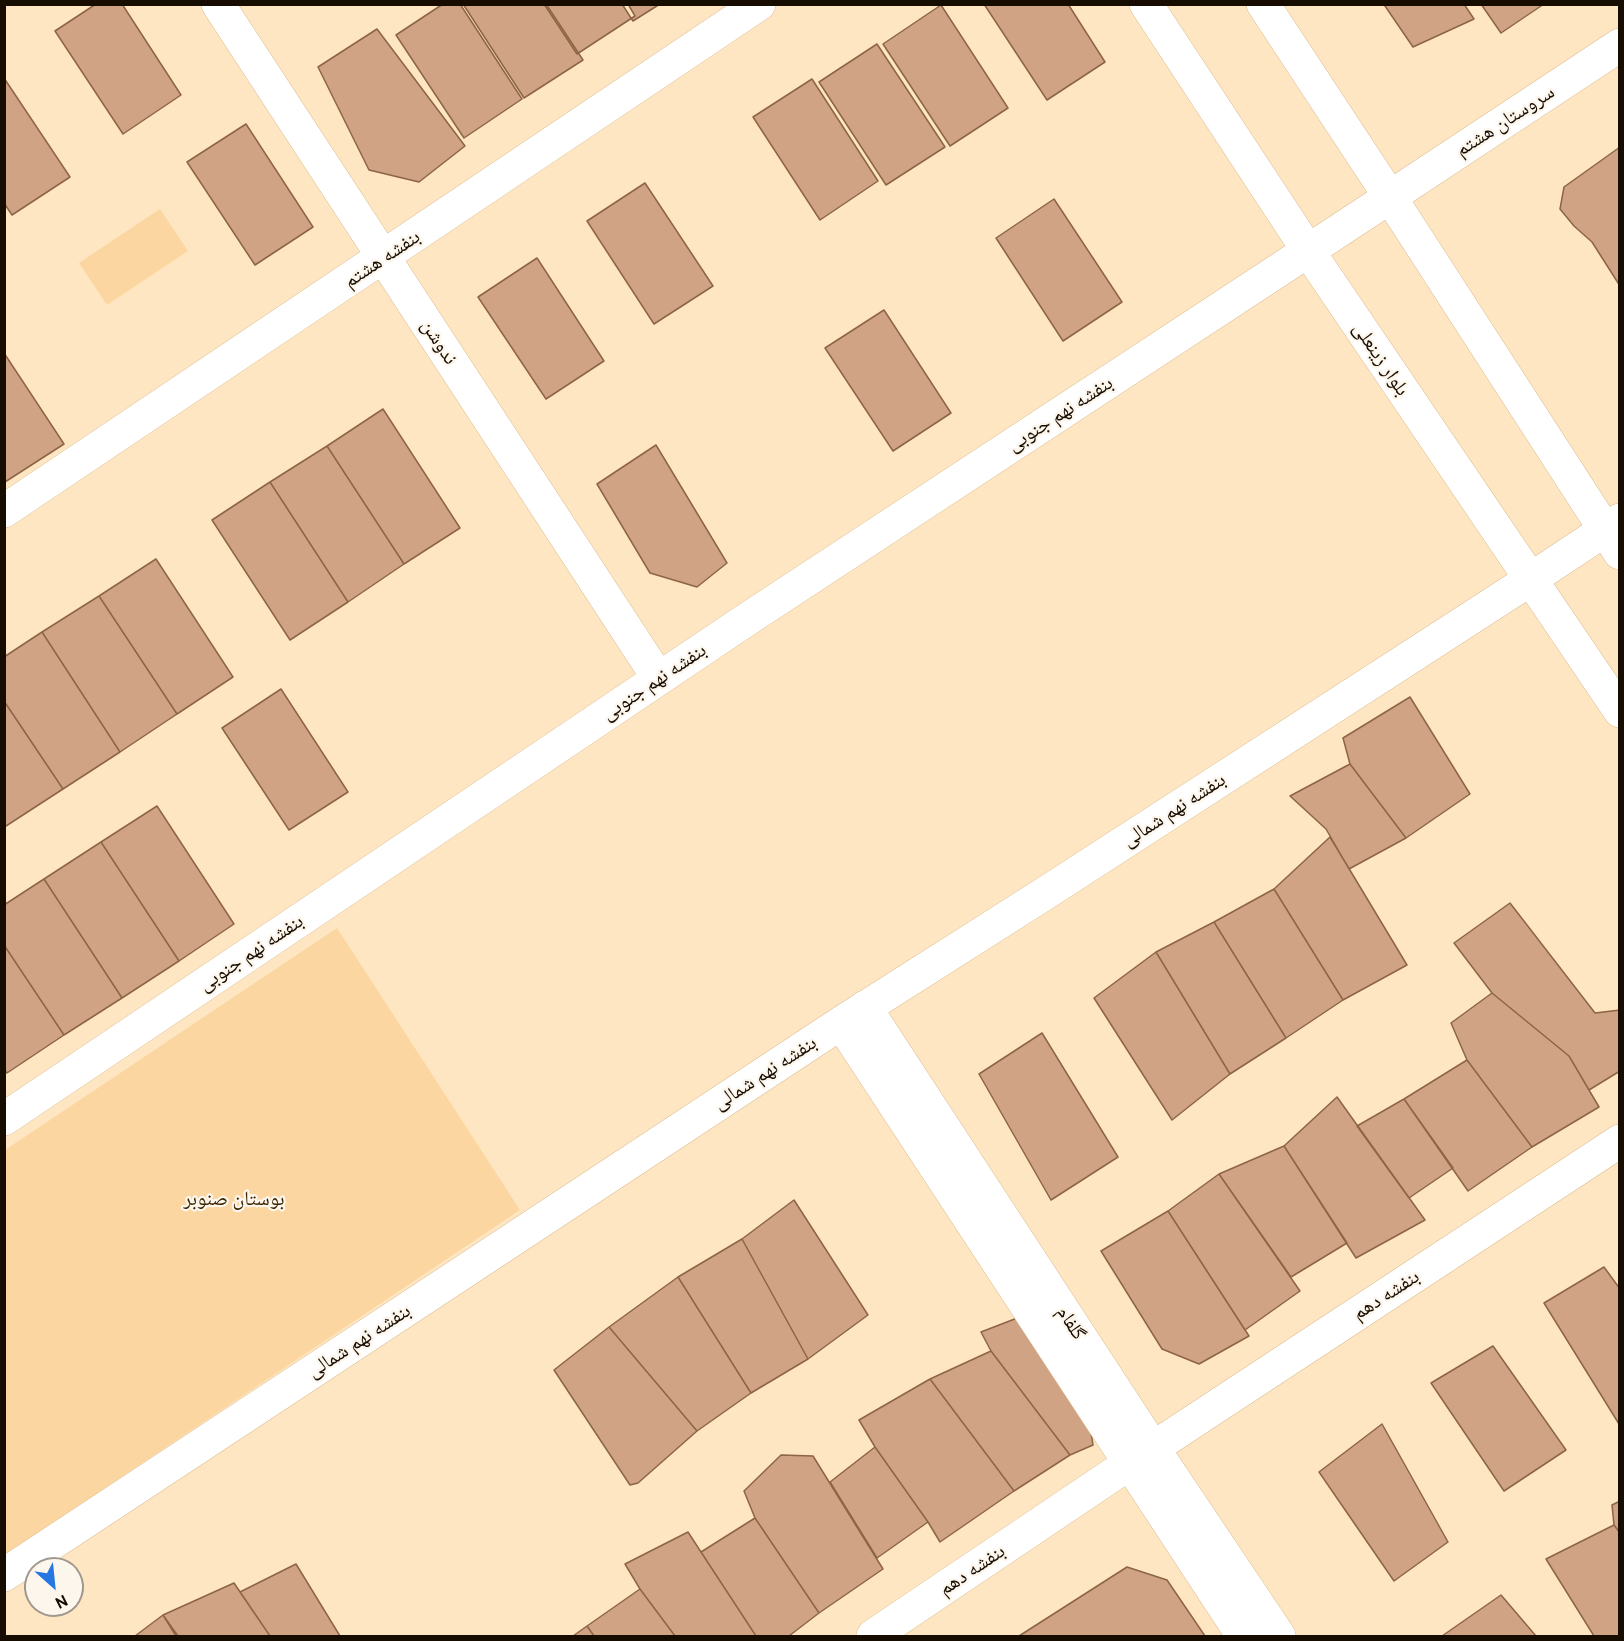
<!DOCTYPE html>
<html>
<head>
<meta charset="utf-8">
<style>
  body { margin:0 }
  #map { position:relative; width:1624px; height:1641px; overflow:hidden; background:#ffe6c2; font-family:Cabin,sans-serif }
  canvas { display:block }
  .frame { position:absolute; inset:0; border:6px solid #170c00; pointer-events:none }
  .north { position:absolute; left:24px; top:1557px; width:60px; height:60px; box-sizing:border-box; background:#fcf6ed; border:2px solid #a0988e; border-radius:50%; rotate:153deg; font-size:16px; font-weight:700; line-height:24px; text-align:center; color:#170c00 }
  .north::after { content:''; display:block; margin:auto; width:21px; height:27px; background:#2777e2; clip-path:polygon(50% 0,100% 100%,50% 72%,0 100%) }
</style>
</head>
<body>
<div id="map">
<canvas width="1624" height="1641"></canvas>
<div class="frame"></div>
<div class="north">N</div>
</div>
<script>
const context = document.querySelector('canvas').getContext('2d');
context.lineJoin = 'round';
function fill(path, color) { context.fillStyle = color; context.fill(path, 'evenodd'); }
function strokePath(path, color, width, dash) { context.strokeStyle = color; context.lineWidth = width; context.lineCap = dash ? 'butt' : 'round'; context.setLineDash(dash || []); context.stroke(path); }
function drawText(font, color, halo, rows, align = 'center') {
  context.font = font + ' Cabin,"Noto Naskh Arabic",sans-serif'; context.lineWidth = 4.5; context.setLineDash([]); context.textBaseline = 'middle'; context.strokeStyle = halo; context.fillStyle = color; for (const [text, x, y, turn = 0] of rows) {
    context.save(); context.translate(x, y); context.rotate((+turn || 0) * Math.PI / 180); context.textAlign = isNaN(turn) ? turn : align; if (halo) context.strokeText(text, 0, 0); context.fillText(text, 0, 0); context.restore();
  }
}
fill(new Path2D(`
  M160,209l28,42 -81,54 -28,-42z
  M337,928l183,282 -515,345v-405z`), '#fbd6a0');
const building = new Path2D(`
  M96,4h26l59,91 -58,39 -68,-103z
  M443,4h17l62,95 -58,39 -68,-103z
  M463,4h83l37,56 -59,38z
  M544,4h84l7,12 -58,38z
  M622,4h38l-27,17z
  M984,4h84l37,58 -58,38z
  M1386,4h78l10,15 -61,28 -28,-41z
  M1481,4h63l-43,29z
  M941,5l67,103 -58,38 -67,-102z
  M377,29l88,117 -46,36 -50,-12 -51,-103z
  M877,44l68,103 -59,38 -67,-103z
  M4,78l66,99 -58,38 -8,-12z
  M812,79l66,102 -58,39 -67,-103z
  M246,124l67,103 -58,38 -68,-103z
  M1620,147v139l-28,-44 -18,-16 -14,-17 4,-22z
  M645,183l68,103 -59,38 -67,-103z
  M1054,199l68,103 -59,39 -67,-103z
  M537,258l67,103 -58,38 -68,-102z
  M884,310l67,103 -58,38 -68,-103z
  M4,353l60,91 -59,38 -1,-1z
  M383,409l77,119 -56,36 -77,-118z
  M656,445l71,118 -30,24 -47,-14 -53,-89z
  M327,446l77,118 -56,38 -78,-120z
  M270,482l78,120 -58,38 -78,-120z
  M156,559l77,118 -56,37 -78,-118z
  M99,596l78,118 -57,38 -78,-120z
  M42,632l78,120 -57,37 -59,-88v-44z
  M281,689l67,103 -59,38 -67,-102z
  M1410,697l60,97 -64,44 -56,-74 -7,-26z
  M4,701l59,88 -57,37 -2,-3z
  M1350,764l56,74 -57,31 -23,-40 -36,-33z
  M157,806l77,118 -55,37 -78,-119z
  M1330,837l77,128 -64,35 -69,-111z
  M101,842l78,119 -57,37 -78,-119z
  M44,879l78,119 -58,37 -60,-90v-40z
  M1274,889l69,111 -57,38 -72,-116z
  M1510,903l85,110 25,-3v61l-31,19 -20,-34 -77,-63 -38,-50z
  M1214,922l72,116 -56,36 -74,-122z
  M4,945l60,90 -57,38 -3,-4z
  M1156,952l74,122 -58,46 -78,-122z
  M1492,993l77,63 30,51 -67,40 -65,-87 -16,-37z
  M1042,1033l76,124 -67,43 -72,-126z
  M1467,1060l65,87 -64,44 -64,-92z
  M1337,1097l88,123 -69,38 -72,-112z
  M1404,1099l49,69 -44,30 -52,-72z
  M1284,1146l63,97 -56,34 -72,-103z
  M1219,1174l81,117 -55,39 -77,-119z
  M794,1200l74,115 -60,44 -66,-120z
  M1168,1211l81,125 -50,28 -37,-15 -61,-98z
  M742,1239l66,120 -57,34 -73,-116z
  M1604,1267l16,22 -1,135 -75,-121z
  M678,1277l73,116 -54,38 -88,-104z
  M1025,1315l62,91 6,39 -23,10 -79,-104 -10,-19z
  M609,1327l88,104 -59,52 -8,2 -76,-115z
  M1493,1346l73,104 -62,41 -73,-108z
  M991,1351l79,104 -56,36 -84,-112z
  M930,1379l84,112 -74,51 -12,-20 -53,-75 -16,-27z
  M1382,1424l66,118 -54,39 -75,-109z
  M875,1447l53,75 -51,36 -47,-76z
  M781,1455l32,1 70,113 -64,44 -64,-95 -11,-27z
  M1620,1501v32l-6,-8 -2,-20z
  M755,1518l64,95 -30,23h-33l-55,-84z
  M1614,1525l6,8v103h-26l-48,-77z
  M688,1532l13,20 55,84h-81l-35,-47 -15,-25z
  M296,1564l44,72h-70l-30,-44z
  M1127,1567l40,13 38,56h-186z
  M234,1583l36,53h-92l-15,-21z
  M640,1589l35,47h-81l-7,-10z
  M1501,1595l35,41h-94z
  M163,1615l13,21h-41z
  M587,1626l7,10h-21z`);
fill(building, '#cfa383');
strokePath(building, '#8d6446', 1.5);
const street = new Path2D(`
  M1390,197l230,-152
  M4,511l755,-507
  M1531,579l89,-59
  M1153,1448l467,-307
  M873,1636l257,-173`);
const secondary = new Path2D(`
  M218,4l441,675
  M1146,4l163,248 311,459
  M1263,4l127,193 230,356
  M865,1007l288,441 126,188
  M841,1023l402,613
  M4,1119l742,-499 644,-423
  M4,1575l837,-552 203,-129 487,-315`);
strokePath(street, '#dbbd90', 34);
strokePath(secondary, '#dbbd90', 34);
strokePath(street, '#fff', 33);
strokePath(secondary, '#fff', 33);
drawText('20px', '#170c00', '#fcf6ed', [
  ["سروستان هشتم",1505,121,-33],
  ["بنفشه هشتم",382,259,-34],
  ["ندوشن",439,342,57],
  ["بلوار زینعلی",1381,359,56],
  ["بنفشه نهم جنوبی",1060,414,-33],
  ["بنفشه نهم جنوبی",654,682,-34],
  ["بنفشه نهم شمالی",1174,810,-33],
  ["بنفشه نهم جنوبی",251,953,-34],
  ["بنفشه نهم شمالی",765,1073,-33],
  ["بنفشه دهم",1386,1295,-33],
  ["گلفام",1071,1323,57],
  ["بنفشه نهم شمالی",359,1341,-33],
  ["بنفشه دهم",972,1570,-34]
]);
drawText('20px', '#3c2600', '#fcf6ed', [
  ["بوستان صنوبر",234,1199]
]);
</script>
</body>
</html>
